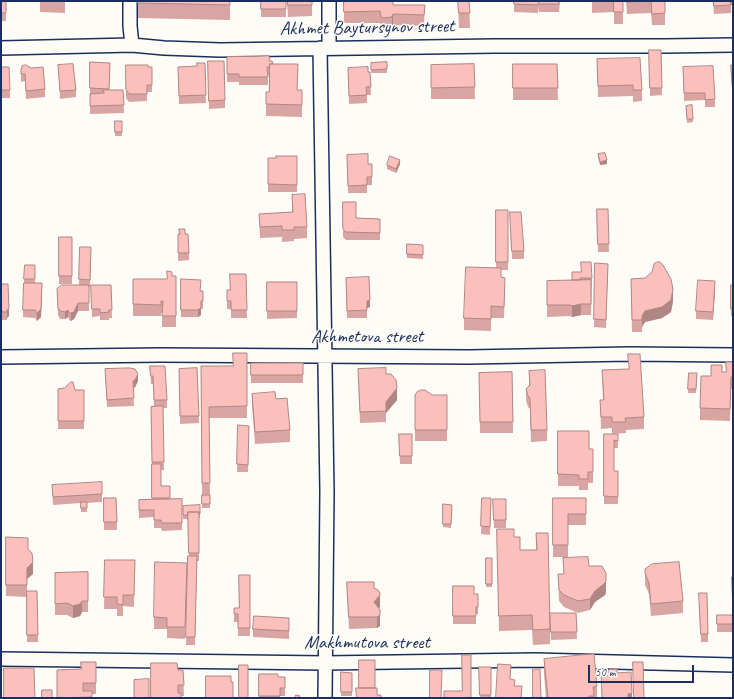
<!DOCTYPE html>
<html>
<head>
<meta charset="utf-8">
<style>
  body { margin:0 }
  #map { position:relative; width:734px; height:699px; overflow:hidden; background:#fdfcf7; font-family:Caveat,sans-serif }
  canvas { display:block }
  .frame { position:absolute; inset:0; border:2px solid #1b2f5e; pointer-events:none }
  .scale { position:absolute; left:588px; top:665px; width:106px; height:18px; box-sizing:border-box; border:2px solid #1b2f5e; border-top:0; padding-left:5px; font-size:12px; line-height:14px; white-space:nowrap; color:#1b2f5e; -webkit-text-stroke:3px #fdfcf7; paint-order:stroke }
</style>
</head>
<body>
<div id="map">
<canvas width="734" height="699"></canvas>
<div class="frame"></div>
<div class="scale">50 m</div>
</div>
<script>
const context = document.querySelector('canvas').getContext('2d');
context.lineJoin = 'round';
function strokePath(path, color, width, dash) { context.strokeStyle = color; context.lineWidth = width; context.lineCap = dash ? 'butt' : 'round'; context.setLineDash(dash || []); context.stroke(path); }
function fill(path, color) { context.fillStyle = color; context.fill(path, 'evenodd'); }
function drawText(font, color, halo, rows, align = 'center') {
  context.font = font + ' Caveat,sans-serif'; context.lineWidth = 3; context.setLineDash([]); context.textBaseline = 'middle'; context.strokeStyle = halo; context.fillStyle = color; for (const [text, x, y, turn = 0] of rows) {
    context.save(); context.translate(x, y); context.rotate((+turn || 0) * Math.PI / 180); context.textAlign = isNaN(turn) ? turn : align; if (halo) context.strokeText(text, 0, 0); context.fillText(text, 0, 0); context.restore();
  }
}
const street = new Path2D(`
  M130,1v25l2,19
  M329,1v47
  M1,48l131,-3 32,3 56,2 275,-4h170l68,-1
  M320,48l7,444 -2,206
  M1,357l159,-2 309,2 160,-3 104,1
  M1,659l324,4 210,-3 198,5`);
strokePath(street, '#1b2f5e', 16);
strokePath(street, '#fdfcf7', 13);
fill(new Path2D(`
  M1,1h5v20h-5z
  M40,1h25v12l-25,-1z
  M138,1h92v19l-92,-2z
  M261,1h25v16h-25z
  M287,1h25v15l-24,1z
  M344,1l49,4h32l-1,21 -31,-1 -1,3 -9,2 -2,-1 -1,-6h-36z
  M458,1h11l1,27h-11z
  M514,1h46l-1,11h-20v-6l-1,7 -24,-1z
  M592,1h31v23h-9v-12l-22,1z
  M626,1h39v24h-13l-1,-12 -24,1z
  M713,1h20v4h-2v8l-17,1z
  M649,50h12l1,45 -12,1z
  M227,57l43,4 27,29h5v27l-36,-1v-24h3v-17h-1v10h-29v-3h-12z
  M597,59l45,31v11l-9,1v-6l-35,1z
  M208,61l17,39v8l-16,1z
  M90,62l20,1 -1,27h14l1,23 -34,1z
  M387,62v11h-16v-10z
  M205,63l1,40 -27,1 -1,-30z
  M474,64l1,35h-44v-34z
  M513,64h44l1,36h-45z
  M58,65l18,25v7l-16,2z
  M126,65l26,2v25h-5v9l-18,1 -3,-4z
  M731,65h2v38l-2,-27z
  M1,67l9,23v8h-9z
  M683,67l32,32v8h-10v-7l-21,1z
  M348,68l20,4h2l1,23h-4v8l-18,1z
  M21,70l24,19v8l-19,2 -1,-18 -4,1z
  M686,106l7,13v3l-6,1z
  M115,121h7v15h-7z
  M598,154l9,10 -7,1 -2,-7z
  M347,155l21,9h4v21h-5v8h-19z
  M297,156v36h-29v-34h8z
  M400,164l-4,9 -9,-4v-4z
  M292,195l15,32v11l-13,1v2l-12,1v-5l-22,1 -1,-24 33,-2z
  M343,202l13,16 24,1v21h-34l-3,-3z
  M597,209h11l1,43h-11z
  M496,210h12v60h-7v7l4,12 -1,29h-13v13l-27,-1v-12l32,-50z
  M510,212l14,39v8h-12z
  M179,229l10,24v7l-11,1v-27h1z
  M59,237h13v47h-13z
  M407,244l16,1v14l-16,-1z
  M80,247l11,8 -1,32h-1v24h-11l-4,8 -3,2 -2,-1 -1,-3 -3,2h-5l-2,-4 -1,-26 22,-4z
  M581,262l11,16 -1,37h-10l-9,2 -2,-1 -23,1v-36l25,-1 9,-8z
  M595,263l13,1 -2,64 -12,-1z
  M25,265h10v18h-11z
  M246,274l1,44h-16v-9h-4v-19h3z
  M172,276h4v51h-14v-14h-1v3h-28v-37h34z
  M346,278l24,29 -3,1v10h-20z
  M181,279l20,12h2v18h-2v6l-3,2h-17z
  M631,279l42,22 -2,11 -9,6 -17,4 -3,5v5h-10z
  M267,282h30v36l-30,1z
  M24,283l18,8 -1,26 -4,4 -2,-3 -12,-1z
  M1,284l8,32 -2,2v2h-5v-2h-1z
  M91,285h20l1,33h-3v2h-9v-4l-8,1z
  M731,285h2v31h-2z
  M715,289l-2,31 -17,-1v-8z
  M247,353v65h-38l1,77h-8l-1,-129h32z
  M628,354l16,63v12l-18,1v3l-14,1h6v14h-4v23h4v33h-14v-70h8v-6l-11,1 -1,-29h3l-1,-30 27,-1z
  M733,362v27h-2l-1,32 -30,-1v-12l11,-32 11,-4h4z
  M251,363h52v20h-52z
  M150,366l17,34v8h-4l1,62h-3v16h9v13h12v31l-20,1 -1,-3h-7v-11l-15,1v-18l13,-1v-29l-1,-63 3,-1 -1,-22h-2z
  M197,368l2,55 -19,1 -1,-55z
  M105,369l33,12 -3,6 -2,2 1,17 -27,1z
  M358,369l28,5 11,26 -11,13v9l-26,1z
  M529,371l18,59v11l-16,1 -1,-33 -2,-2 -2,-7v-11l3,-4z
  M512,372l1,61h-33l-1,-60z
  M689,373h8l-1,20h-8z
  M58,389l26,1v39h-26z
  M252,394l24,5 14,31v12l-35,2 -3,-39z
  M415,395h32v46h-32z
  M238,425l11,1 -1,46h-11z
  M558,431l31,18h4v34h-5v7h-9v-4h-21z
  M399,434l13,22v8h-12z
  M52,485l50,9v8l-15,1v9h-6v-9l-28,2z
  M202,495h8v13h-8z
  M104,498h12l1,32h-13z
  M482,498h9l-1,37 -9,-1z
  M553,498h33v27h-18v32h-15z
  M493,499h13v29h-12z
  M443,504l9,1 -1,23 -8,-1z
  M200,505v13h-1v43h-2l-2,84h-9l2,-89h1l-1,-37h-5v-13z
  M497,529l17,8 6,13h16v-17l14,96v15l-17,1 -1,-15 -33,1z
  M6,537l22,12 5,25 -6,5v12h10l1,51h-11v-45l-21,-1z
  M486,558h6v29h-6z
  M563,558l26,8 17,26 -1,3 -10,7 -5,8 -12,3 -14,-6 -5,-6 -1,-27h6z
  M105,560h30l-1,47 -11,-1v10h-6v-7h-13z
  M187,563l-2,76 -18,-1v-9h-13v-12z
  M645,569l38,32v12l-32,3 -2,-22 -4,-9z
  M88,572v40h-6l-2,4 -7,2 -6,-3h-12v-42z
  M250,575v61h-12v-14h-4v-14h5z
  M733,577v55h-16v-17h16z
  M347,582l27,6 6,19 -1,1 1,14v4l-3,2 -28,1z
  M453,586l21,8h4v20h-2v10h-23z
  M699,601l9,33v8h-7z
  M550,613h26l1,26 -26,1z
  M289,626v13l-36,-2v-8z
  M544,659l53,27v12h-51l-2,-24z
  M96,662v32h-4v4h-35v-28l24,-1z
  M479,667h12v31h-11z
  M178,670h5l1,26 -33,2z
  M341,672l11,1v23h-11z
  M259,674l19,3h7v19h-5v2h-21z`), '#d9a5a2');
fill(new Path2D(`
  M393,1v24l-1,3v-11z
  M400,160v4l-4,9v-4z
  M607,160v4l-7,1v-3z
  M715,281v8l-2,31v-8z
  M42,283l-1,34 -4,4v-8z
  M673,289v12l-2,11 -9,6 -17,4 -3,5v-11l3,-5z
  M370,300v7l-3,1v-7z
  M78,303v8l-4,8 -3,2v-8z
  M581,304v11l-9,2v-11z
  M201,307v8l-3,2v-7z
  M9,308v8l-2,2v-8z
  M68,310v7l-3,2v-7z
  M138,374v7l-3,6 -2,2v-8z
  M397,388v12l-11,13v-11z
  M33,562v12l-6,5v18v-29z
  M606,581v11l-1,3 -10,7 -5,8v-11l5,-8z
  M380,595v12l-6,6v-11z
  M82,601v11l-2,4 -7,2v-12z
  M380,610v16l-3,2v-11z
  M632,693v5h-4v-4z`), '#b08684');
const building = new Path2D(`
  M1,1h5v12h-5z
  M138,1h92v4l-92,-2z
  M261,1h25v8h-25z
  M288,1h24v4h-24z
  M344,1h49v4h32l-1,10 -31,-1 -1,3 -9,1 -2,-1 -1,-6 -36,1z
  M458,1h11l1,12h-11z
  M514,1h25l-1,4 -24,-1z
  M539,1h20v3h-20z
  M614,1h9v11h-9z
  M626,1h39v12l-13,1 -1,-13 -24,1z
  M714,1h16l1,4 -17,1z
  M649,50h12l1,38h-12z
  M269,56l1,5h2l1,3h-3l-1,3h-2l1,10h-29v-3h-12v-17z
  M640,58l2,32h-9v-5l-35,1 -1,-27z
  M208,61h16l1,39 -16,1z
  M90,62l20,1 -1,26 -19,-1z
  M387,62v7l-16,1v-7z
  M197,63h8l1,32 -27,1 -1,-29 19,-1z
  M73,64l3,26 -16,1 -2,-26z
  M270,64h28l-1,26h5v15l-36,-1v-12h3z
  M474,64l1,23 -44,1v-23z
  M513,64h44l1,24h-45z
  M26,65l5,3 12,-1 2,22 -19,2 -1,-17h-4v-4l1,-4z
  M126,65h22v2h4v18h-5v9h-18l-3,-4z
  M731,65h2v27z
  M713,66l2,33 -10,1v-7h-21l-1,-26z
  M1,67h8l1,23h-9z
  M368,67v5h2l1,15h-5l1,8 -18,1 -1,-28z
  M103,90h20l1,15 -34,1v-12l14,-1z
  M692,105l1,14h-6l-1,-13z
  M115,121h7v11h-7z
  M605,153l2,7 -7,2 -2,-8z
  M368,154v10h4v13h-5v8l-19,1 -1,-31z
  M276,156h21v29l-29,-1v-26h8z
  M390,156l10,4 -4,9 -9,-4z
  M305,194l2,33h-13v3h-12v-4l-22,1 -1,-13 34,-2 -1,-17z
  M343,202h13v16l24,1v14l-34,-1 -3,-3z
  M597,209h11l1,35h-11z
  M496,210h12v52h-12z
  M510,212h11l3,39h-12z
  M179,229h6v5h3l1,19h-11v-19h2z
  M59,237h13v39h-13z
  M407,244l16,1v10l-16,-1z
  M80,247h11l-1,33 -11,-1z
  M581,262h10l1,16h-12v2h-8v-8h9z
  M657,262h3l3,3 8,14 2,10 -2,11 -9,7 -17,4 -3,5v4h-10l-1,-41 14,-1 7,-6 2,-8z
  M595,263l13,1 -2,56 -12,-1z
  M25,265h10v14h-11z
  M466,267l35,1v9l4,1 -1,29 -13,-1v13l-27,-1z
  M167,271l5,1v4h4v40h-14l1,-15h-2v4l-28,-1v-25h34z
  M230,274h16l1,36h-16v-9h-4v-11h3z
  M369,277l1,23 -3,1v9l-20,1 -1,-33z
  M181,279l20,1 -1,11h3v10h-2v6l-3,3h-17z
  M591,280v24h-10l-9,2 -2,-1h-23v-24z
  M698,280l17,1 -2,31 -17,-1z
  M267,282h30v29h-30z
  M24,283h18l-1,26 -4,4 -2,-3h-12z
  M1,284h7l1,24 -2,2v2h-5v-2h-1z
  M62,285h27v18h-11l-4,9 -3,1h-2l-1,-3 -3,2 -5,-1 -2,-3 -1,-19z
  M91,285h20l1,25h-3v2l-9,1v-4h-8z
  M731,285h2v24h-2z
  M233,353h14v53l-38,1 1,76h-8l-1,-117h32z
  M628,354h12l4,63 -19,1 1,4h-14v-5h-11l-1,-17h4l-2,-30 27,-1z
  M726,362h7v15h-2l-1,32 -30,-1 1,-32h10v-11h11v7h4z
  M251,363h52v12h-52z
  M150,366h15l2,34h-13l-1,-24h-2z
  M130,368l5,1 3,5 -3,6 -2,1 1,17 -27,2 -2,-31z
  M197,368l2,48h-19l-1,-47z
  M386,368v6h5l5,6 1,8 -11,14v9l-26,1 -2,-43z
  M545,370l2,60h-16l-1,-32 -2,-2 -2,-7 4,-4 -1,-14z
  M512,372l1,50h-33l-1,-49z
  M689,373h8l-1,16h-8z
  M71,382h2l2,8h9v31h-26v-32l6,-1z
  M421,390h4l7,5h15v35h-32v-35l2,-3z
  M275,392l1,7 11,-1 3,32 -35,2 -3,-38z
  M163,406l1,56h-12l-1,-55z
  M238,425l11,1 -1,39 -11,-1z
  M558,431h31v18h4v23h-5v7h-9v-4l-21,-1z
  M399,434h13v22h-12z
  M604,434h14v7l-4,-1v31h4v26l-14,-1z
  M152,464h9v22h9v12h-18z
  M102,482v12l-49,3 -1,-12z
  M202,495h8v9h-8z
  M104,498h12l1,24h-13z
  M482,498h9l-1,29 -9,-1z
  M553,498h33v16h-18v31h-15z
  M182,499v24h-20l-1,-3h-7v-10h-15v-10z
  M493,499h13v21h-12z
  M81,502h6v6h-6z
  M443,504l9,1 -1,19h-8z
  M200,505v9h-1v-2h-11v3h-5v-9z
  M188,512h11v41h-10z
  M497,529h17v8h6v13h17l-1,-17h12l2,96 -17,1 -1,-15 -33,1z
  M6,537l22,1v11l4,4 1,9 -6,6v17h-21z
  M188,556h9l-2,81h-9z
  M588,557l1,9h13l4,7v8l-1,2 -10,8 -5,8 -12,2 -14,-6 -5,-5 -1,-16h6l-1,-16z
  M486,558h6v26h-6z
  M105,560h30l-1,35h-11v10l-6,-1v-7h-13z
  M155,562l32,1 -2,64h-18v-9l-13,-1z
  M679,562l4,39 -32,3 -2,-21 -4,-10v-4l7,-5z
  M88,572v29h-6l-2,3 -7,2 -6,-3 -12,1v-31z
  M239,575h11v53h-12v-14h-4v-6h5z
  M732,577h1v33z
  M347,582h27v6l4,2 2,3v2l-6,7 6,8v5l-3,2h-28z
  M453,586h21v8h4v13h-2v9h-23z
  M27,591h10l1,44h-11z
  M699,593h8l1,41h-7z
  M550,613h26l1,19h-26z
  M717,615h16v9h-16z
  M254,616l35,2v13l-36,-2z
  M594,654l3,32 -4,1 1,9h-5l1,2h-42l-4,-39z
  M462,655h9v43h-27v-7h18z
  M359,660h16v28h-16z
  M81,662h15v21h-13v8h9v6l-35,1v-28l24,-1z
  M633,662h10l1,36h-10z
  M151,663h26l1,7h5l1,15h-6v8h3v5h-30z
  M498,664l13,1 -1,14 5,1 -1,6h8l-1,12h-25z
  M239,665h9v33h-9z
  M479,667h12v28h-11z
  M4,668h30l1,30h-31z
  M533,669h7l1,29h-8z
  M617,669v4l14,-1 1,21 -4,1v4h-26l-1,-26h8v-2z
  M430,670h12l-1,28h-11z
  M341,672l11,1v19h-11z
  M259,674h19v3h7v11h-5v8h-21z
  M206,676h25v6h2v16h-27z
  M149,679v19h-15v-18z
  M356,688h21v7h4v3h-24z
  M42,690h10v8h-10z
  M296,695l4,1 -1,2h-4z`);
fill(building, '#fcc0bc');
strokePath(building, '#b08684', 1);
drawText('19px', '#1b2f5e', '#fdfcf7', [
  ["Akhmet Baytursynov street",367,28,-1],
  ["Akhmetova street",367,337],
  ["Makhmutova street",367,643]
]);
</script>
</body>
</html>
